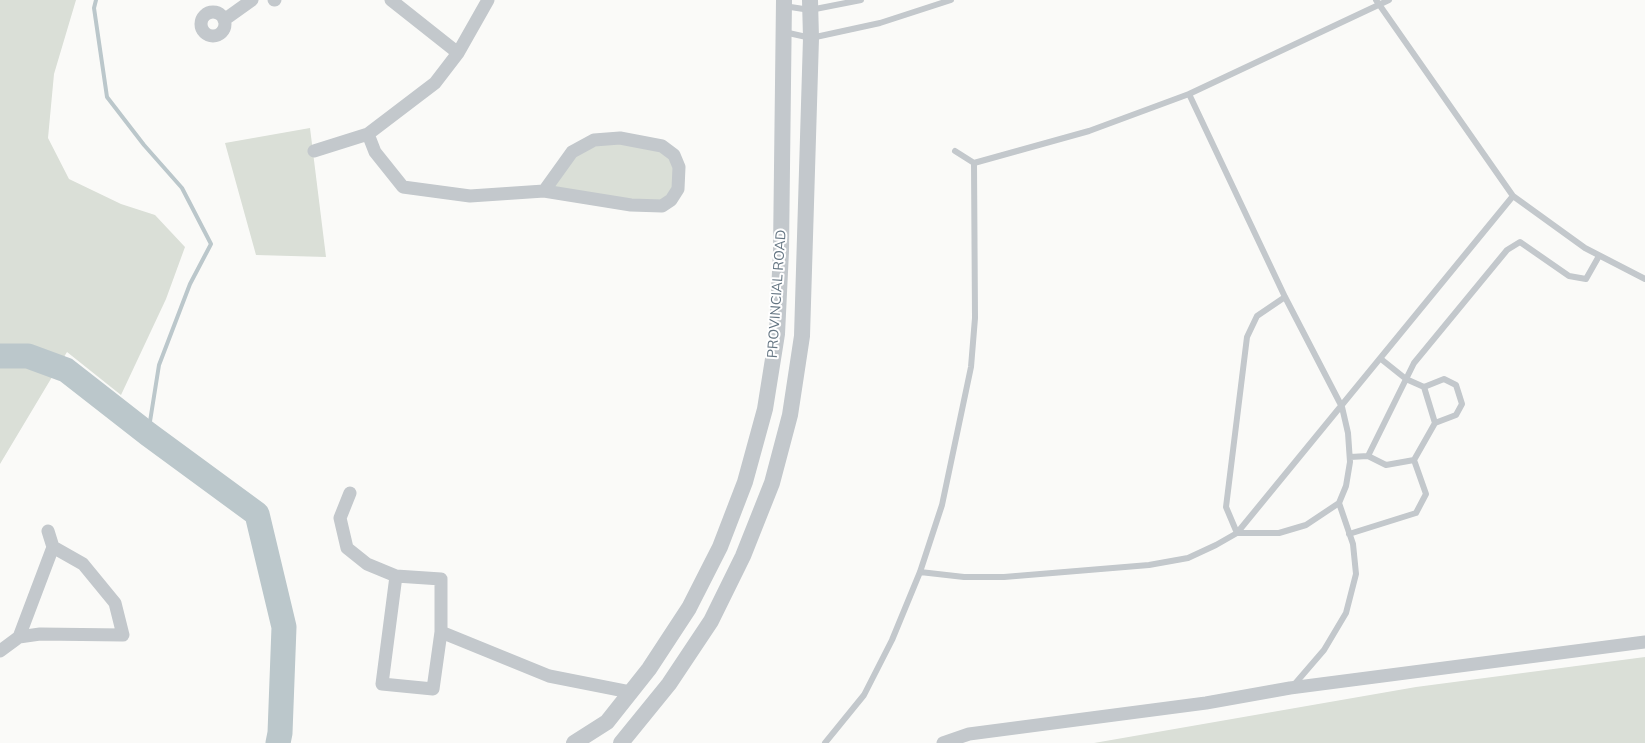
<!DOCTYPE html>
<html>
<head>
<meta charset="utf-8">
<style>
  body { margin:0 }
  canvas { display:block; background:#fafaf8 }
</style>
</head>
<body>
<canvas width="1645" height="743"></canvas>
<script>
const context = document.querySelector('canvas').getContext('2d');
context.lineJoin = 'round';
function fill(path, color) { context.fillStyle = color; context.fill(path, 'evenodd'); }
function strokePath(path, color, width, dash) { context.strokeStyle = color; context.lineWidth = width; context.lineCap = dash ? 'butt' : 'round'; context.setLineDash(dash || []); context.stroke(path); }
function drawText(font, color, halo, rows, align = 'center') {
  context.font = font + ' Mulish,sans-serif'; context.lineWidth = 4; context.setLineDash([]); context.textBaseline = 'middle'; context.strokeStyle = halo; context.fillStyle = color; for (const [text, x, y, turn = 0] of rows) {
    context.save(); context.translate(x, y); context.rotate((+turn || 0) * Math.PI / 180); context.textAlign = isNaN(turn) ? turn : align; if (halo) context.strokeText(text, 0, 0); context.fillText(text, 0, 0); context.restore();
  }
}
fill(new Path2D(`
  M0,0h76l-22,74 -6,64 21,41 52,25 34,11 30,32 -19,52 -45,96 -54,-43 -67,112z
  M310,128l16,129 -70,-2 -31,-112z
  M620,138l54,17 4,34 -16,17 -118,-15 28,-39z
  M1645,657v86h-551l322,-56z`), '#dadfd7');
strokePath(new Path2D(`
  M96,0l-2,8 13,89 37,48 38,43 29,56 -21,40 -31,81 -11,69`), '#bbc7cb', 4);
strokePath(new Path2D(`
  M0,356h28l38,14 82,64 109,80 27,113 -4,106 -2,10`), '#bbc7cb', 25);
strokePath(new Path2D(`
  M1376,0l137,196 72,52 60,31
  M784,6l26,4 51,-10
  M784,32l27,6 69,-15 71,-23
  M1189,94l96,203 57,110 6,26 2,29 -4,24 -7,17 -33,22 -27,8h-42l-11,-26 21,-170 10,-21 28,-19
  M955,151l19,12
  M1424,387l20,-8 12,6 6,19 -6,11 -21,8
  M1368,456l46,-93 93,-113 13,-8 49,34 17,3 13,-23
  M1350,457l18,-1 18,9 28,-5 21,-37 -11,-36 -18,-8 -25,-20
  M1349,534l67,-21 10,-19 -12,-34
  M920,572l44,5h40l145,-12 39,-7 28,-13 21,-12 276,-337
  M1293,686l31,-36 22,-37 10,-39 -3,-30 -14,-41
  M825,743l39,-48 28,-55 28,-68 22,-67 29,-138 4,-49 -1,-155 115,-32 100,-37 200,-94`), '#c3c8cc', 6);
strokePath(new Path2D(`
  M274,0h1
  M391,0l67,53
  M201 24a12 12 0 1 1 24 0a12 12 0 1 1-24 0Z
  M224,20l28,-20
  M368,134l7,18 28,35 67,9 74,-5 87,14 31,1 9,-6 7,-11 1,-22 -5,-12 -12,-9 -42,-8 -26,2 -22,12 -28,39
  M314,151l54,-17 67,-51 23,-30 30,-53
  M350,493l-10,25 7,30 20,16 29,12
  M48,531l5,16
  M396,576l45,3v53l-8,57 -51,-5z
  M441,632l108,44 81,16
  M0,651l19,-14 21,-3 83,1 -8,-32 -32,-39 -30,-17 -34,90
  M943,743l26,-9 237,-31 84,-15 355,-46`), '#c3c8cc', 13);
strokePath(new Path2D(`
  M574,743l33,-21 42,-53 40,-61 31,-61 25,-65 20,-73 12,-75 4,-83 3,-251
  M621,743l48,-59 42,-63 32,-65 29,-73 18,-68 12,-79 9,-298 -1,-38`), '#c3c8cc', 16);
drawText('14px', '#657683', '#fff', [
  ["PROVINCIAL ROAD",777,294,-86]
]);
</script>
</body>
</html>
